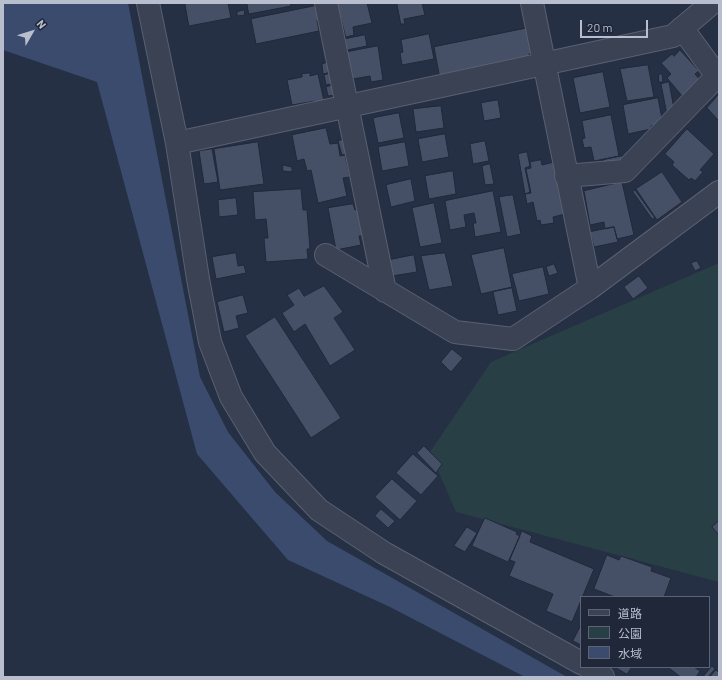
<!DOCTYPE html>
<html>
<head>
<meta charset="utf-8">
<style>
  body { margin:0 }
  #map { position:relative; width:722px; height:680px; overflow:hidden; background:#263044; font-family:Barlow,"Noto Sans JP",sans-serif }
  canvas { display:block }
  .frame { position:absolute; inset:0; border:4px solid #b8becd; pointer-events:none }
  .legend { position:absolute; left:580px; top:596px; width:130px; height:72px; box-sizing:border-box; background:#1f2739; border:1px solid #5c6374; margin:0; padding:5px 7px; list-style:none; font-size:12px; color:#b8becd }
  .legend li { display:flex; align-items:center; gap:8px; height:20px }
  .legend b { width:20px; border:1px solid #5c6374 }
  .north { position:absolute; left:12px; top:12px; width:40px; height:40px; -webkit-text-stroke:3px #1f2739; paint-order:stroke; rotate:51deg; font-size:11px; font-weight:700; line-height:16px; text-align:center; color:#b8becd }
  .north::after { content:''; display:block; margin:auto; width:14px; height:18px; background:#b8becd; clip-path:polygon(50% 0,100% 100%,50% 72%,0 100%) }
  .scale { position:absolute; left:580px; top:20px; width:68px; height:18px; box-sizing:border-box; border:2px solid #b8becd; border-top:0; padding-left:5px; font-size:12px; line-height:14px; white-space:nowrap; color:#b8becd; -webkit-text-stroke:3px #1f2739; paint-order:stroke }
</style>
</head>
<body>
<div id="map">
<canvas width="722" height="680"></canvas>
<div class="frame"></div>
<ul class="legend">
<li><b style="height:5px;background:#3b4253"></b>道路</li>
<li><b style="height:11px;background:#283f45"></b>公園</li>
<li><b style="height:11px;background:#3b4b6d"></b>水域</li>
</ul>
<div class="north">N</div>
<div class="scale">20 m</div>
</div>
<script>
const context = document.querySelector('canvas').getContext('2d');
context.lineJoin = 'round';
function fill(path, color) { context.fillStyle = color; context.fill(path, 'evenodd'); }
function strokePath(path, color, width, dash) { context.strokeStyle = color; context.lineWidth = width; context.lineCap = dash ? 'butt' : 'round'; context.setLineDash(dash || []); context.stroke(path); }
fill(new Path2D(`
  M719,263v319l-263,-70 -26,-60 61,-90z`), '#283f45');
fill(new Path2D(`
  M3,3h125l72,374 28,55 47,60 52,49 240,136h-42l-135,-70 -102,-47 -91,-106 -100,-372 -94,-32z`), '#3b4b6d');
const building = new Path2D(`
  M185,3h43l3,15 -42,8z
  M247,3h43l1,3 -42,8z
  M337,3h30l5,20 -19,4 1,8 -8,2z
  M397,3h25l3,12 -21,4 1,5h-4z
  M314,6l4,1 2,12 -3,1 2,11 -63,13 -5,-25z
  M244,10l1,5 -8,1v-4z
  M528,28l5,25 -4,1 1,8 -90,17 -6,-32z
  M429,34l5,25 -32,6 -2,-12 3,-1 -2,-12z
  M365,35l2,11 -20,4 -2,-11z
  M378,46l5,34 -12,2 -1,-6 -17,3 -6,-27z
  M680,50l19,21 -4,3 6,7 -18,16 -16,-19 4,-4 -10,-11 11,-9 2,2z
  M330,62l2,10 -9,2 -1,-10z
  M648,65l6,32 -27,4 -7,-32z
  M603,72l7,35 -30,6 -7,-35z
  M310,73v3l8,-2 6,27 -9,2v-2l-23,4 -5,-25 15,-3v-3z
  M332,73l2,10 -8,2 -2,-10z
  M659,74h3l1,8h-4z
  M669,82l6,32 -8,1 -6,-31z
  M334,85l2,10 -8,1 -2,-9z
  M719,94v27l-12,-13z
  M658,98l5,26 -12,2v3l-23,5 -5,-29z
  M498,100l3,18 -17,3 -3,-18z
  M441,106l3,22 -28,4 -3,-23z
  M399,113l5,25 -26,5 -5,-25z
  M611,115l8,41 -25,5 -3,-14 -7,1 -2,-9 3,-1 -3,-17z
  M326,128l4,16 8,-1 2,13 5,-1 5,22 -7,1 4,18 -29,7 -7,-33 -4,1 -3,-12 -7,2 -5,-26z
  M687,129l27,25 -14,16 3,2 -8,9 -4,-3 -2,2 -17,-15 2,-3 -9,-8z
  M445,134l4,23 -27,5 -4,-23z
  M345,139l1,15 -4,1 -4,-14z
  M485,141l4,20 -16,3 -3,-20z
  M258,142l6,42 -44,6 -6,-41z
  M405,142l4,24 -27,5 -4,-24z
  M212,149l6,33 -14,2 -5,-33z
  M527,152l3,14 -5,2 5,24 -5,2 -7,-40z
  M622,156l1,6 -19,4 -1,-6z
  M541,160l1,5 12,-3 11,52 -12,3 1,6 -13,2 -1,-5 -3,1 -4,-19 -6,2 -2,-10 6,-1 -5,-24 5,-1 -1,-6z
  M490,164l4,20 -9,1 -3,-19z
  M283,165l9,2v5l-9,-1z
  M453,171l3,23 -27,5 -4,-23z
  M662,172l20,30 -25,18 -21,-31z
  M411,179l4,22 -24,6 -5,-22z
  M622,182l12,53 -17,4 -3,-12 -9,2 -1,-7 -14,3 -6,-34z
  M301,189l2,21h4l3,39h-3l1,10 -42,3 -2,-24h4l-2,-19 -11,1 -2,-28z
  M635,190l20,28 -3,1 -19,-27z
  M493,191l8,41 -26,5 -2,-14h3l-2,-10 -10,2 2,12 -16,3 -5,-29z
  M513,195l8,39 -14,3 -8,-40z
  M236,198l2,17 -19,2 -1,-17z
  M434,203l8,40 -22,4 -8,-39z
  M353,204l2,6h4l5,26h-5l2,9 -25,5 -8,-42z
  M614,227l4,15 -24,5 -4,-15z
  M504,248l8,39 -31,7 -10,-39z
  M236,253l2,13 6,-1 2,8 -30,6 -4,-22z
  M445,253l8,33 -24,4 -8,-34z
  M414,255l3,17 -25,4 -3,-16z
  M697,261l4,7 -6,3 -4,-8z
  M554,264l4,9 -9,3 -3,-9z
  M543,267l6,27 -30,7 -7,-27z
  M639,276l9,12 -15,11 -9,-12z
  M324,286l19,26 -9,6 21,32 -25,16 -25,-42 -11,8 -12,-19 12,-8 -7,-10 12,-7 5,8z
  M512,288l5,23 -19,4 -5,-23z
  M243,295l5,18 -12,3 3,12 -15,4 -7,-30z
  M275,317l66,101 -30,20 -66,-102z
  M452,349l11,9 -12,14 -10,-10z
  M424,446l18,18 -6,9 -19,-20z
  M413,454l25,22 -17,19 -25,-22z
  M392,479l25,22 -17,19 -25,-23z
  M381,509l14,12 -7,7 -13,-12z
  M485,518l32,14 -1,2 4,2 -12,26 -36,-16z
  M719,521v14l-7,-8z
  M467,527l10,6 -12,19 -11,-6z
  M522,531l10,5 -2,6 64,27 -22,53 -26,-11 7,-17 -44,-18 6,-14 -5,-2z
  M607,555l12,5 2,-4 31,11 -1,4 20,7 -7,19h-49l-21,-8z
  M581,625v20l-8,-4z
  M712,666l3,3 -7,8h-5z
  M615,667h17l-5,7z
  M668,667h26l6,4 -4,6h-15z
  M716,670l3,3v4h-9z`);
fill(building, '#454f66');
strokePath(building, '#21293b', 1);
const minor = new Path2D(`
  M148,3l29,140 21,136 12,63 21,55 34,56 54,57 65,43 197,110
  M326,3l59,288
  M532,3l58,285
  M177,143l496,-107 39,-33
  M566,176l59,-5 92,-95 -35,-48
  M326,255l129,77 58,7 77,-51 129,-96
  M588,667l15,10`);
strokePath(minor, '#596071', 24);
strokePath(minor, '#3b4253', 22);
</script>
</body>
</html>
